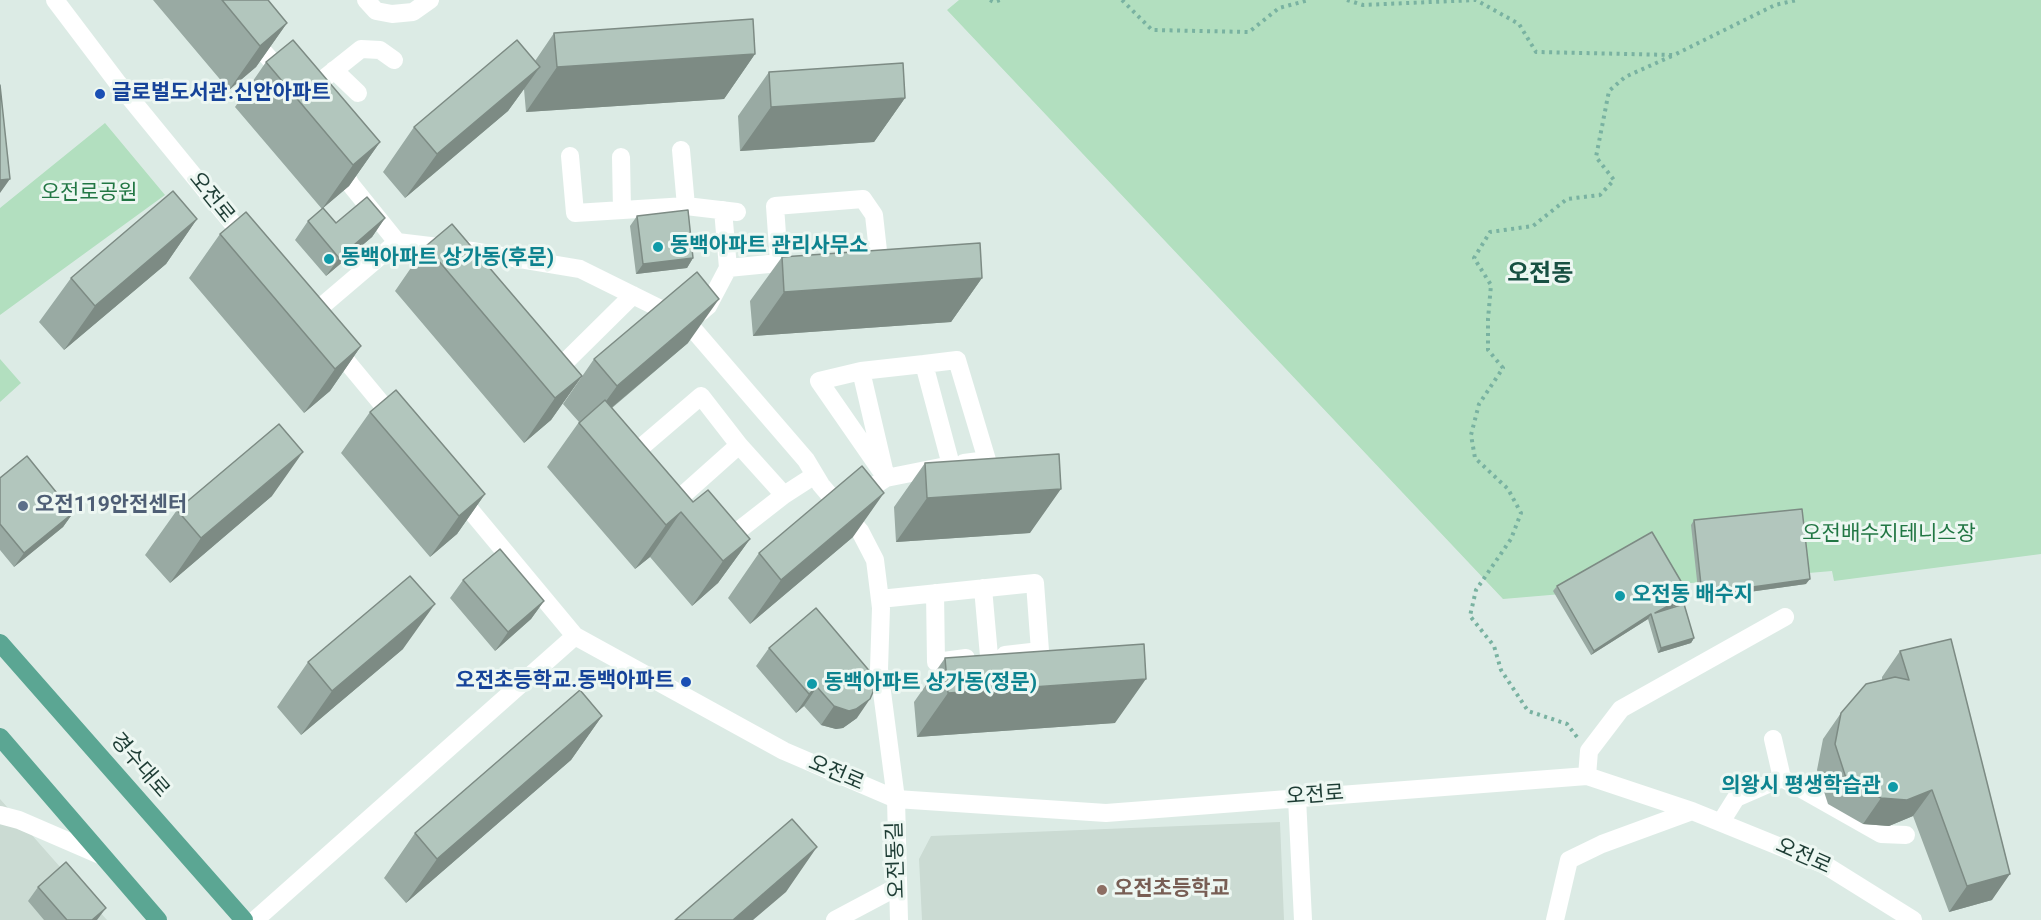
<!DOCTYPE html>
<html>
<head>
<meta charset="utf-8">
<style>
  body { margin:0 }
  canvas { display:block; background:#dcebe5 }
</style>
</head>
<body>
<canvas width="2041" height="920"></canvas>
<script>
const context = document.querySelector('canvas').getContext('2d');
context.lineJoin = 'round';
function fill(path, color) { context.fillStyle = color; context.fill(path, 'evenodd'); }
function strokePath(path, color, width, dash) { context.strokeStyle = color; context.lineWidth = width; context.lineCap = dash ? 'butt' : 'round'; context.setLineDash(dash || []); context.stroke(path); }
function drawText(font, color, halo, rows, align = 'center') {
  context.font = font + ' Roboto,"Noto Sans KR",sans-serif'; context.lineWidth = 6; context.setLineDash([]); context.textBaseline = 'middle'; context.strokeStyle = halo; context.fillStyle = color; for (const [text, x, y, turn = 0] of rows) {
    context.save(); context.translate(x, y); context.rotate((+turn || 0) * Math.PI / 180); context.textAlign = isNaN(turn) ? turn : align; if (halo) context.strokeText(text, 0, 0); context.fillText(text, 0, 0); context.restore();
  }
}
fill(new Path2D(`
  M0,799l107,121h-107z
  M1280,822l4,98h-362l-3,-61 12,-23z`), '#cbdbd3');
fill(new Path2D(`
  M959,0h1082v554l-207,27 -2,-10 -329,28 -556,-589z
  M105,123l60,72 -165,120v-107z
  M0,359l21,24 -21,19z`), '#b2dfbf');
strokePath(new Path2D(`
  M990,0l4,2 6,-2
  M1122,0l30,30 97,2 30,-24 30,-8
  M1347,0l16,5 113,-5 43,24 17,28 138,3 101,-50 22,-5
  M1577,737l-10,-13 -39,-13 -27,-41 -7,-24 -24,-30 6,-26 35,-51 10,-26 -13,-24 -33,-31 -4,-23 8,-31 24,-36 -15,-18v-31l3,-34 -17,-27 16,-26 43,-6 34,-27 33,-4 14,-15 -18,-23 13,-66 16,-14 49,-22`), '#79b2a1', 4, [3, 4.5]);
strokePath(new Path2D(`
  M55,0l62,82 130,159
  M217,0l69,77
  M366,0l10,11 16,3 21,-2 17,-12
  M334,70l24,23
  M307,92l54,-43 19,1 14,10
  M681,150l5,56
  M570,156l5,57 111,-7 51,6
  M621,157l1,53
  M339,164l12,21 46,57 75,9 108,18 107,53 119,138 15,25 39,46 15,29 6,48 -2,61 17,130 3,121
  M723,210l5,58
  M779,263l-4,-57 88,-7 11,16 5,45 -13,2
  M701,312l7,-6 20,-38 51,-5 21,6
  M309,317l88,-75
  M333,345l63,76
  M924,364l33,-4 30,100 -23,3
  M861,371l-42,10 61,88
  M550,377l83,-82
  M639,462l-7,-7 69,-59 38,49 45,50
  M456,493l119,143 209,115 112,48 210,14 481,-37 105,35 133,54 88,55
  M857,497l29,-19 65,-13 -27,-101 -63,7 25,107
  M674,503l65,-58
  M722,539l3,2 59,-46 31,-20
  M983,588l6,68
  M935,593l1,69 30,-4
  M880,599l155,-16 5,68 -35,4
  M1773,739l9,39 99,56 25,1
  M1587,776l2,-25 32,-42 164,-92
  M1297,798l6,122
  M0,815l19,5 81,35
  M1721,822l15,-24 46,-20
  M255,920l320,-284
  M835,920l62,-33
  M1555,920l14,-60 33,-16 90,-33`), '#fff', 18);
strokePath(new Path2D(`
  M0,643l244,277
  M0,737l158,183`), '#5ba693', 18);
fill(new Path2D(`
  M153,0h115l19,23 -31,44 -27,23z
  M554,33l201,21 -31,45 -198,13 -2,-23 -16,22 -103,87 -22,-26 31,-45 121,-66z
  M266,62l114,80 -31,44 -26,22 13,15 49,-5 -13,19 -46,39 -31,-36 13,-19 14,-12 -87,-102z
  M769,72l136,26 -31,44 -134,9 -2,-35z
  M637,216l56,42 -6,10 -51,6 -6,-48z
  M197,219l-31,45 -102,86 -25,-28 32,-44z
  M220,234l141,112 -31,45 -26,22 -115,-135z
  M426,246l156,130 -31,44 -27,23 -129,-152z
  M782,257l200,21 -31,44 -198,14 -3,-35z
  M688,343l-76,65 81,94 57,37 -32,44 -26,23 -42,-49 -15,12 -88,-102 32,-45 -16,-18 31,-45z
  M370,412l115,82 -28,40 -27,23 -89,-104z
  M925,463l105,70 -134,9 -2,-35z
  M0,478l73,35 -10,14 -49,40 -14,-17z
  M272,496l-102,87 -25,-28 32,-45z
  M1694,520l112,64 -107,15 -8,-74z
  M853,537l-103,87 -22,-26 31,-45z
  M463,580l81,21 -13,18 -36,32 -45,-53z
  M1557,586l132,9 -3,5 -16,8 24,30 -3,5 -33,10 -10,-34 -57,36 -38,-64z
  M769,648l88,70 -14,10 -7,1 -15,-4 -17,-19 -8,7 -40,-47z
  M403,649l-102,86 -24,-28 31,-45z
  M1900,651l92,249 -43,12 -36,-96 -24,10 -26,-2 -35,-20 -11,-34 6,-31 18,-26 41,-33v-3z
  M945,658l170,65 -198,14 -3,-35z
  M602,716l-31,44 -165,143 -22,-25 31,-45z
  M38,887l59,33h-53l-16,-19z`), '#99aaa3');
fill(new Path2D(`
  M287,23l-31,44 -27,23 31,-44z
  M755,54l-31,45 -198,13 31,-45z
  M540,67l-32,44 -103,87 32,-44z
  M905,98l-31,44 -134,9 31,-44z
  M380,142l-31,44 -27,23 31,-44z
  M10,179l-10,14v-13z
  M385,218l-13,19 -46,39 13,-18z
  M197,219l-31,45 -102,86 31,-44z
  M693,258l-6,10 -51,6 7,-10z
  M982,278l-31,44 -198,14 31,-44z
  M719,299l-31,44 -103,87 32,-44z
  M361,346l-31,45 -26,22 31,-44z
  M582,376l-31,44 -27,23 31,-45z
  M303,452l-31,44 -102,87 31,-45z
  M1061,489l-31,44 -134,9 31,-44z
  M884,493l-31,44 -103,87 31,-44z
  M485,494l-28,40 -27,23 29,-41z
  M681,512l-31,45 -15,12 31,-44z
  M73,513l-10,14 -49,40 10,-14z
  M750,539l-32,44 -26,23 31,-45z
  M1810,579l-4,5 -107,15 3,-5z
  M1689,595l-3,5 -34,18 3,-5z
  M544,601l-13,18 -36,32 13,-19z
  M435,604l-32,45 -102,86 31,-44z
  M1651,614l-3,5 -57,36 3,-4z
  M1694,638l-3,5 -33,10 3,-5z
  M1146,679l-31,44 -198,14 31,-44z
  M817,687l-13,19 -8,7 13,-19z
  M870,699l-13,19 -14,10 -7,1 -15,-4 13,-19z
  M602,716l-31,44 -165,143 31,-44z
  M1932,790l-19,26 -24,10 -26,-2 18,-26z
  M817,847l-31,45 -33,28h-20z
  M2010,874l-18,26 -43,12 18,-26z
  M106,908l-9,12h-5z`), '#7d8b84');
const building = new Path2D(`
  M222,0h46l19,23 -27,23z
  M753,19l2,35 -198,13 -3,-34z
  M293,40l87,102 -27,23 -87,-103z
  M517,40l23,27 -103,87 -23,-27z
  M903,63l2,35 -134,9 -2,-35z
  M0,85l10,94 -10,1z
  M173,191l24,28 -102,87 -24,-28z
  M367,197l18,21 -46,40 -31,-37 15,-13 13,15z
  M688,210l5,48 -50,6 -6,-48z
  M246,212l115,134 -26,23 -115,-135z
  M452,224l130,152 -27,22 -129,-152z
  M980,243l2,35 -198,14 -2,-35z
  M697,272l22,27 -102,87 -23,-27z
  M396,390l89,104 -26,22 -89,-104z
  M605,400l88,102 15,-12 42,49 -27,22 -42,-49 -15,13 -87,-102z
  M279,424l24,28 -102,86 -24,-28z
  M1059,454l2,35 -134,9 -2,-35z
  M27,456l46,57 -49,40 -24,-29v-46z
  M862,466l22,27 -103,87 -22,-27z
  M1802,509l8,70 -108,15 -8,-74z
  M1652,532l37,63 -34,18 29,-9 10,34 -33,10 -10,-34 -57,37 -37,-65z
  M500,549l44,52 -36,31 -45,-52z
  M410,576l25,28 -103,87 -24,-29z
  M816,608l56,66 2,9 -1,9 -3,7 -14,10 -7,2 -15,-5 -17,-19 -8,7 -40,-46z
  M1951,639l59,235 -43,12 -35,-96 -25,10 -26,-2 -35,-20 -11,-34 6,-31 25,-29 29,-7 14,3 -9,-29z
  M1144,644l2,35 -198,14 -3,-35z
  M580,690l22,26 -165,143 -22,-26z
  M792,819l25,28 -84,73h-58z
  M66,862l40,46 -14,12h-25l-29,-33z`);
fill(building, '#b2c6bd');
strokePath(building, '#7d8b84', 1.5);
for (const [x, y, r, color] of [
  [100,94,6,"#1a4fb4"],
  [658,247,6,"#0f9aa8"],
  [329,259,6,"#0f9aa8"],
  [23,506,6,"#5c6f8a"],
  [1620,596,6,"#0f9aa8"],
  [686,682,6,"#1a4fb4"],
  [812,684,6,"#0f9aa8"],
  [1893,787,6,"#0f9aa8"],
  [1102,890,6,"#8d6e63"]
]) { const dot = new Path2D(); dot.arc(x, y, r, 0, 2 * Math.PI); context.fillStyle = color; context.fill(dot); strokePath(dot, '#edf7f2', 2); }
drawText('bold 21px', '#164399', '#edf7f2', [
  ["글로벌도서관.신안아파트",112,94],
  ["오전초등학교.동백아파트",674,682,"right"]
], 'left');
drawText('21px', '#274', '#edf7f2', [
  ["오전로공원",89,194],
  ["오전배수지테니스장",1889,535]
]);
drawText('21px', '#1d3c34', '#edf7f2', [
  ["오전로",211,198,51],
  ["경수대로",139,766,49],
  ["오전로",836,774,23],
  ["오전로",1315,796,-4],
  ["오전로",1803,857,24],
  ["오전동길",897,860,-92]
]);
drawText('bold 21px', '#0d838f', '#edf7f2', [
  ["동백아파트 관리사무소",670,247],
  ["동백아파트 상가동(후문)",341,259],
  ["오전동 배수지",1632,596],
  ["동백아파트 상가동(정문)",824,684],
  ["의왕시 평생학습관",1881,787,"right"]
], 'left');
drawText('bold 21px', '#4e5e75', '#edf7f2', [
  ["오전119안전센터",35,506]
], 'left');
drawText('bold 21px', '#785e54', '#edf7f2', [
  ["오전초등학교",1114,890]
], 'left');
drawText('bold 24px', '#175042', '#edf7f2', [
  ["오전동",1540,275]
]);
</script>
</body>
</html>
